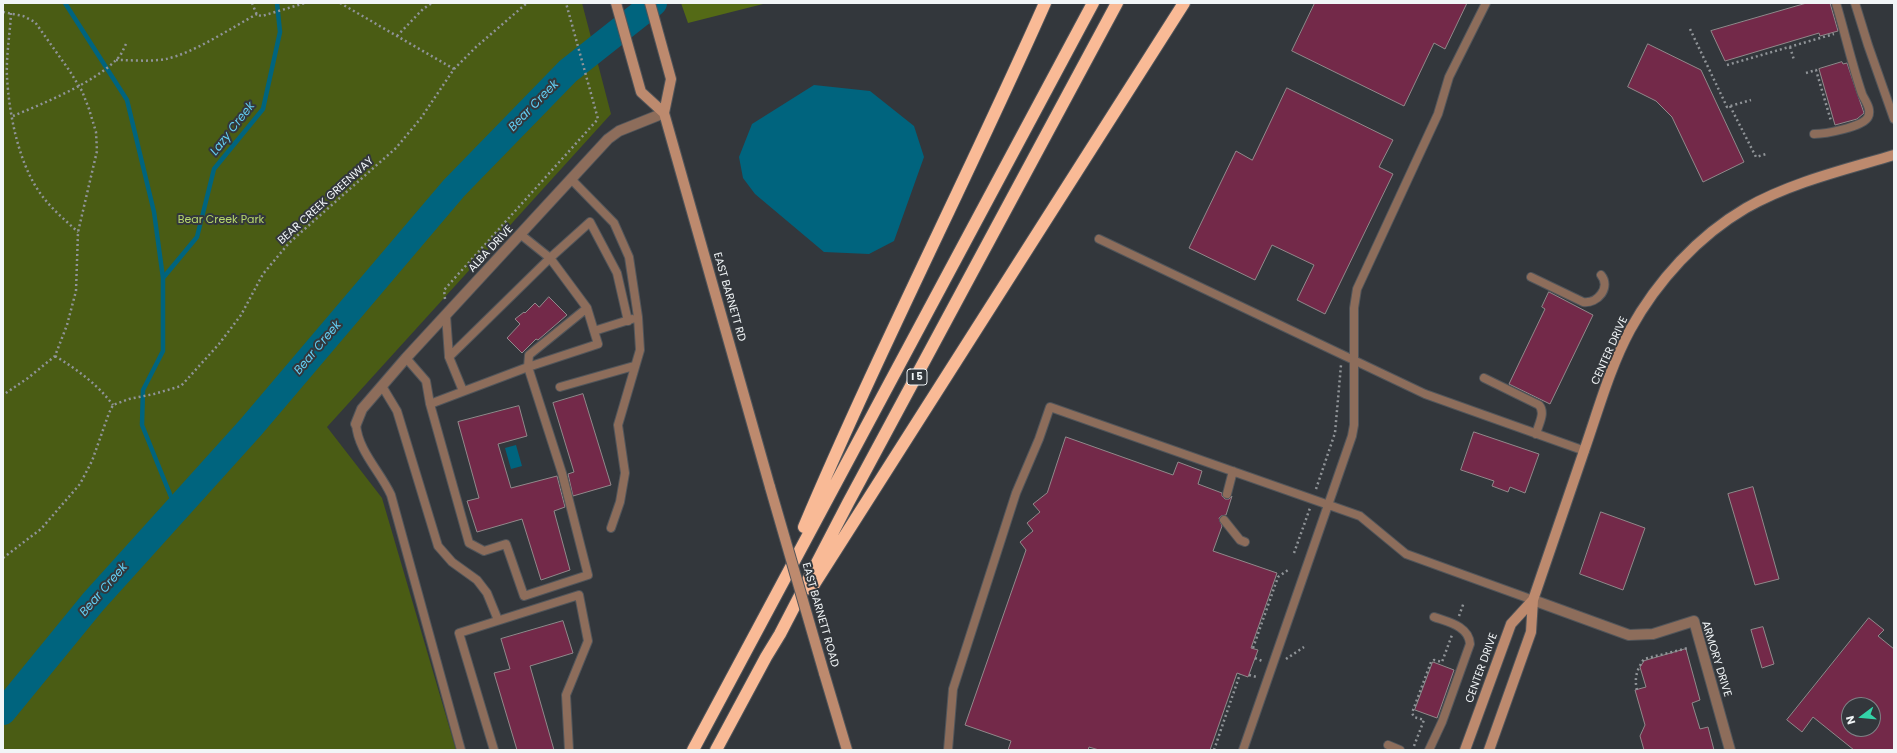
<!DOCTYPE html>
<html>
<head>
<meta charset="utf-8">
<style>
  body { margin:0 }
  #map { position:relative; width:1897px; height:753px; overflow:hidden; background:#33373c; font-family:Poppins,sans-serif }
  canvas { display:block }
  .frame { position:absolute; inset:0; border:4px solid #f1f5f7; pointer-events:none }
  .north { position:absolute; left:1841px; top:697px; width:40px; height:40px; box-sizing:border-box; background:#33373c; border:1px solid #7f8387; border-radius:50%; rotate:254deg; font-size:11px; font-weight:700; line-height:16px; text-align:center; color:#f1f5f7 }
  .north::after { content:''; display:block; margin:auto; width:14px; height:18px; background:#33d4a8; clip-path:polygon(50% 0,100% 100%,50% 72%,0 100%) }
</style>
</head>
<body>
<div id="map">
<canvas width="1897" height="753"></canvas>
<div class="frame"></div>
<div class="north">N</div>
</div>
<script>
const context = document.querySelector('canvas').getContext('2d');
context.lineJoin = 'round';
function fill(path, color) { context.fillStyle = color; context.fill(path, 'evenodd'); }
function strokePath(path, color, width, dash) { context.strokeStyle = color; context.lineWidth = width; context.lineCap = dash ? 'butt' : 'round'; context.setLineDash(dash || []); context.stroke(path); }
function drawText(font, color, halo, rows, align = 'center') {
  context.font = font + ' Poppins,sans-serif'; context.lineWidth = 4; context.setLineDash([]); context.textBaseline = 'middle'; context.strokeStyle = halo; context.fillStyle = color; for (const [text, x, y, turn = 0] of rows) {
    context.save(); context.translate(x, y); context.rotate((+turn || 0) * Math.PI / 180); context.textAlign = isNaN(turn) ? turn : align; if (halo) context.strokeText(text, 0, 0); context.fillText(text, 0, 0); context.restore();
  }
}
fill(new Path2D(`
  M3,3h579l29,111 -284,313 55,71 74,252h-453z`), '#4a5c14');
fill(new Path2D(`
  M681,3h86l-79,20z`), '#546a16');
fill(new Path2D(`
  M814,85l56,6 44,35 10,31 -30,84 -25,13 -45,-2 -69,-58 -12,-16 -4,-21 13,-33z
  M516,445l6,21 -11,3 -6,-21z`), '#00647e');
strokePath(new Path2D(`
  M65,3l62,97 27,112 9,66v73l-20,39 -1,35 34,84
  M163,278l34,-41 17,-68 49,-60 17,-77 -3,-29`), '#00647e', 4.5);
strokePath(new Path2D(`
  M3,712l90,-110 158,-175 203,-239 114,-117 86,-68`), '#00647e', 26);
const building = new Path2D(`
  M1315,3h152l-22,46 -11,-6 -30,63 -112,-55z
  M1807,3h23l8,28 -18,5 -1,-3 -94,28 -14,-30z
  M1648,44l53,26 43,92 -41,20 -31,-65 -16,-16 -28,-14z
  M1842,62l1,2 4,-1 17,50 -7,6 -22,6 -16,-56z
  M1287,88l106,52 -14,27 14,7 -68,140 -28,-14 17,-35 -42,-20 -17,35 -66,-32 47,-97 16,9z
  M1549,292l44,23 -43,89 -41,-20 36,-75 -3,-2z
  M549,297l18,18 -29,25 -2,-1 -14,14 -15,-15 13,-14 -5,-5 9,-7 1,1 10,-10 4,4z
  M583,394l28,91 -38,11 -5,-22 6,-2 -21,-69z
  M519,406l8,30 -29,8 13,44 46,-12 8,31 -11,4 16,59 -29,10 -19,-61 -45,13 -10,-31 12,-3 -21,-76z
  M1474,432l65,22 -14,39 -15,-6 -2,5 -16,-6 2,-5 -33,-11z
  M1066,437l107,38 5,-13 24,9 -4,13 24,9v3l3,3h4l3,-3 -6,19 -5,1 -2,2 3,8 -9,25 64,22 -26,75 7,2 -10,27 -11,-4 -27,77h-111l-10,-3 -1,3h-80l3,-9 -46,-16 61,-175 -6,-8 13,-11 -6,-8 13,-11 -7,-8 14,-11z
  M1753,487l26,92 -24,6 -27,-91z
  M1601,512l44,16 -22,62 -43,-16z
  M1869,618l15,12 -6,6 16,13v101h-40l-41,-33 -11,15 -15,-12zM1849,705h24v24h-24z
  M563,621l10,32 -43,13 24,84h-37l-23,-77 16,-4 -9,-30z
  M1763,627l11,37 -12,4 -11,-38z
  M1686,649l14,51 -8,3 8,26 8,-2 6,23h-70l-4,-14 5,-11 -10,-35 11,-3 -6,-20 4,-6z
  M1433,662l21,8 -17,48 -22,-8z`);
fill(building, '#732949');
strokePath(building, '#91898b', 1);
const service = new Path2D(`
  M1855,3l13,42 26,74
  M1814,134c11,0 49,-7 54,-17 4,-8 -3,-16 -6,-23 -10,-29 -17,-61 -26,-91
  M571,179l43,44 15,34 9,60 2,33 -22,75 7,48 -5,29 -9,26
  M520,234l30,24 40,-36 27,51 11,48
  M1099,239l326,155 160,57
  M1531,277l52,25c15,2 28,-15 18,-27
  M446,315l3,42 14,34
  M594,331l38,-12
  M449,357l101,-99 37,50 11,36 -70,23 1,-12 58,-47
  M406,358l20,23 4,23 39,139 15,8 22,-7 18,52 64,-21 -26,-102 -34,-106 -98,37
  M1484,378l55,27c7,8 -1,20 -3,29
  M382,386l15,25 41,135 14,16 25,18 10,13 11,27
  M560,387l74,-21
  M356,424c2,27 24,47 35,71l70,255
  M1227,494l6,-23
  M1224,520l16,20 5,2
  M1388,745l12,5
  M494,750l-35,-117 120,-38 9,46 -22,54 3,55
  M948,750l5,-61 63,-196 23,-54 11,-32 310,109 46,38 127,46
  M1243,750l109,-314 2,-11v-117l3,-19 81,-175 11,-37 37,-74
  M1429,750l13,-28 28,-78c-1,-18 -22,-22 -36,-27`);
const minor = new Path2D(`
  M356,424l6,-15 44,-51 202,-219 11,-8 45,-18
  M1533,600l96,35 24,-1 41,-13 36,129`);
const secondary = new Path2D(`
  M616,3l25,89 23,21
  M650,3l21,76 -7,34 106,374
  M824,673l23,77
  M1465,750l46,-126 22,-24
  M1489,750l42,-118 2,-32c17,-50 34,-99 51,-149 14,-40 26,-84 46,-121 27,-49 68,-94 116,-122 46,-26 98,-38 148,-53`);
const motorway = new Path2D(`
  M804,527c75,-177 163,-348 241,-524
  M811,589l373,-586
  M693,750l400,-747
  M716,750l50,-93 14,-23 68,-131 269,-500`);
strokePath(service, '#51555a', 10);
strokePath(minor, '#51555a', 12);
strokePath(secondary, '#51555a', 12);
strokePath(motorway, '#51555a', 14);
strokePath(new Path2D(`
  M252,3l5,12 5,1 43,-13
  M340,3l114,66
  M3,12l20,4 12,6 34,48 13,21 7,18 7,23 1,19 -19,81 -2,59 -9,34 -12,31 -27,22 -25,17
  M11,13c-1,21 -5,43 -4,64 2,36 11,83 31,113 11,17 26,29 40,42
  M1690,29l37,78 24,-7
  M397,36l26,-27 9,-6
  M1790,47l4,13
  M116,60c16,0 34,2 50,-1 28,-6 65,-31 91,-45
  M1727,65l107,-31
  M1806,73l10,-3 15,51
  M1730,106l26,51 10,-3
  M13,116c31,-13 79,-32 103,-56 5,-4 7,-10 10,-16
  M445,299l-1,-9 154,-171 -32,-116
  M55,356c23,14 42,28 58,49
  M1316,489l19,-56 6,-68
  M1294,553l16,-45
  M3,558l38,-29 39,-45 12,-23 17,-48 4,-8 16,-6 25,-5 27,-8 38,-42 22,-29 22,-41 26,-31 107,-95 25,-30 33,-49 22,-22 51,-44
  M1459,616l5,-14
  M1253,648l25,-71 10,-7
  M1255,658l7,3
  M1286,659l18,-12
  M1249,675l8,2
  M1637,690c-3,-12 0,-21 7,-31l44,-11
  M1414,746l10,-26 -10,-3 -2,-4 19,-51 3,-2 8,2 10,-27
  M1214,750l26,-76`), '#909498', 2.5, [2, 3]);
strokePath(service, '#8d6d5b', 8);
strokePath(minor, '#8d6d5b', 10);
strokePath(secondary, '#bd8a6e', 10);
strokePath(motorway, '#f9ba96', 12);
const secondaryBridge = new Path2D(`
  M770,487l54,186`);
strokePath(secondaryBridge, '#51555a', 12, []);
strokePath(secondaryBridge, '#bd8a6e', 10);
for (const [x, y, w] of [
  [917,377,20]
]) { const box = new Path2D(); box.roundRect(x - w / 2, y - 8, w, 16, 3); context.fillStyle = '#33373c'; context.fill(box); strokePath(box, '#f1f5f7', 1); }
drawText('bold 10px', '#f1f5f7', null, [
  ["I 5",917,377]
]);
drawText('11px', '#f1f5f7', '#33373c', [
  ["BEAR CREEK GREENWAY",326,201,-42],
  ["ALBA DRIVE",491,249,-47],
  ["EAST BARNETT RD",729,297,74],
  ["CENTER DRIVE",1610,351,-66],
  ["EAST BARNETT ROAD",820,615,74],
  ["ARMORY DRIVE",1716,659,73],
  ["CENTER DRIVE",1482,668,-70]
]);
drawText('11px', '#b7d76c', '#33373c', [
  ["Bear Creek Park",221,220]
]);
drawText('italic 12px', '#63cef3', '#33373c', [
  ["Bear Creek",534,106,-46],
  ["Lazy Creek",233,129,-52],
  ["Bear Creek",318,348,-50],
  ["Bear Creek",104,590,-49]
]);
</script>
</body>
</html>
